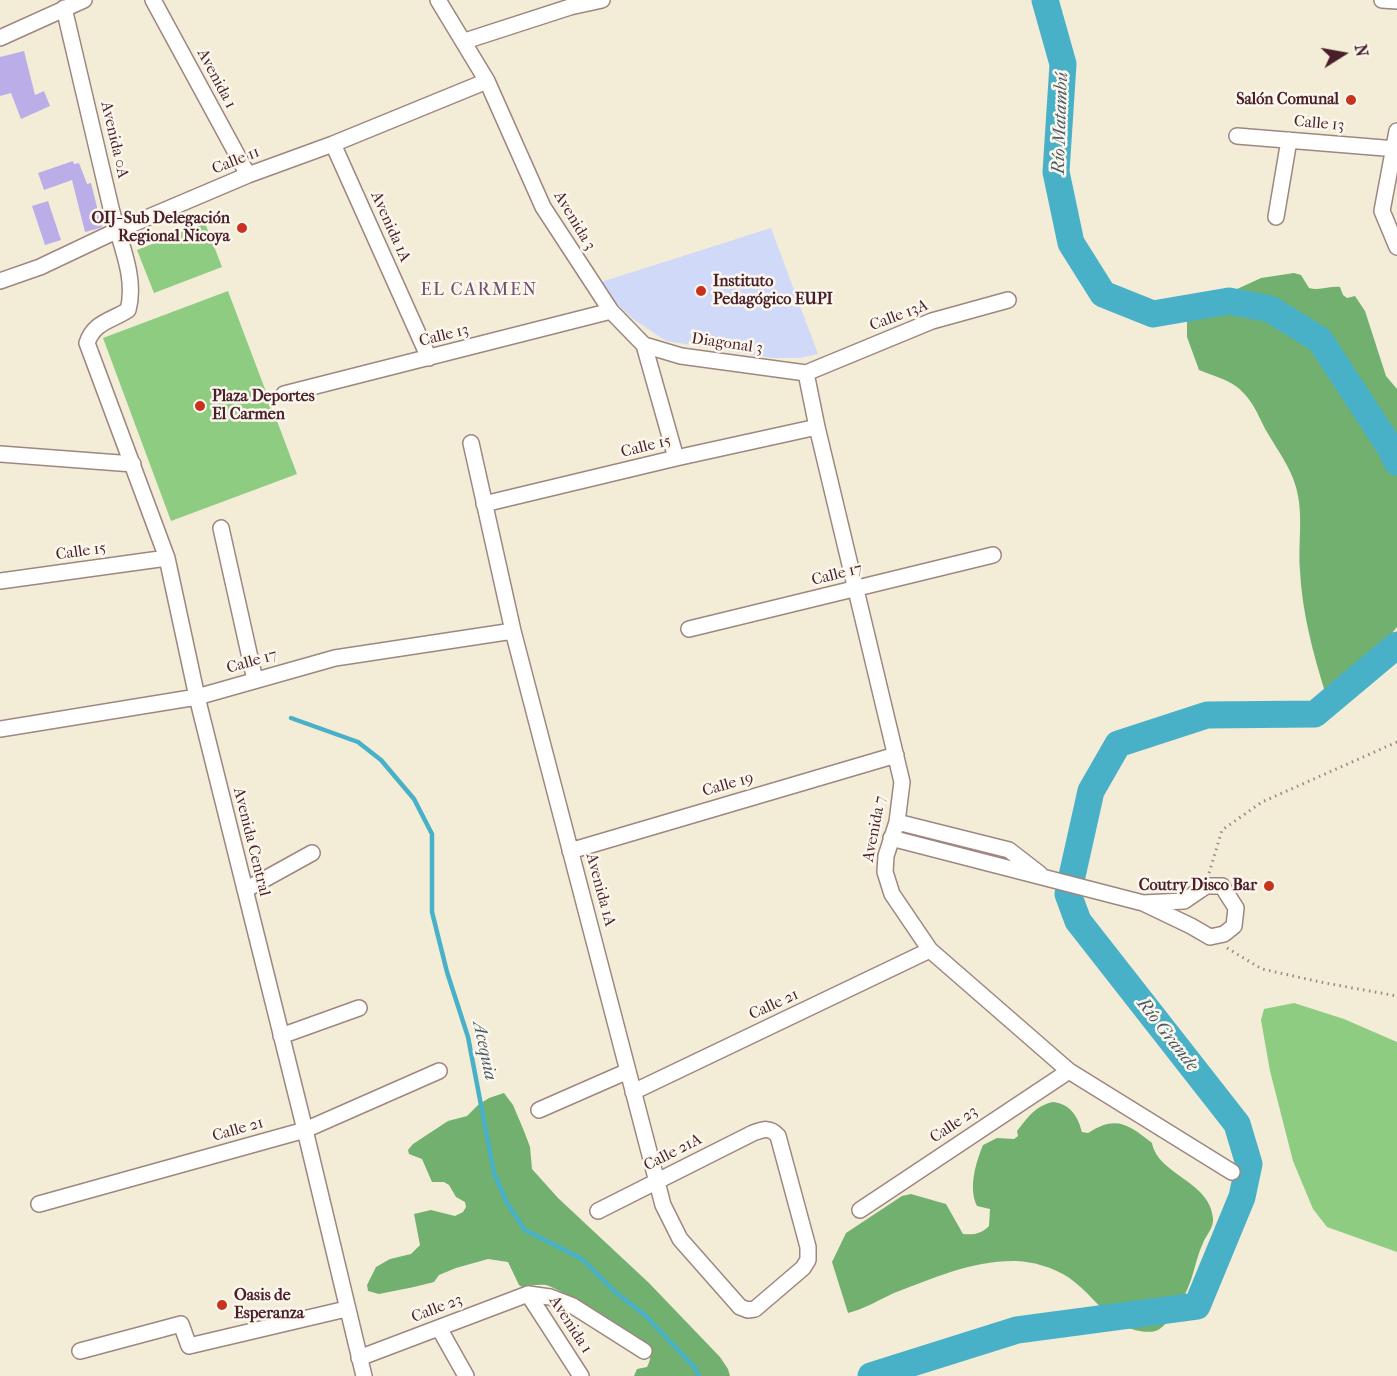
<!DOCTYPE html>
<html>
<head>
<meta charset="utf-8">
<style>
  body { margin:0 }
  #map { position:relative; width:1397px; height:1376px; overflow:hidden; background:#f3edd7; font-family:"IM FELL French Canon",serif }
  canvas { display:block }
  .north { position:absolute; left:1313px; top:24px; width:60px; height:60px; -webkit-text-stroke:4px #fbf7ec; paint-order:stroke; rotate:79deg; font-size:16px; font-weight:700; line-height:24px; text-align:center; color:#4a1f2b }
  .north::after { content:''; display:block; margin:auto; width:21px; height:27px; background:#4a1f2b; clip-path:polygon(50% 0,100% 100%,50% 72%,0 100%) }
</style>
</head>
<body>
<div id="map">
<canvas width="1397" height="1376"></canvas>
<div class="north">N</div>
</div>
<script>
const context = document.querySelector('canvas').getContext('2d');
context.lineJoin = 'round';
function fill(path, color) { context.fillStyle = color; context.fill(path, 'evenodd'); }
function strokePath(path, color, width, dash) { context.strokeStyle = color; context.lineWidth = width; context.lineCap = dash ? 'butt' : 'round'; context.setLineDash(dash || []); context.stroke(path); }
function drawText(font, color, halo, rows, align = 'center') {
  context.font = font + ' "IM FELL French Canon",serif'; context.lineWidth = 5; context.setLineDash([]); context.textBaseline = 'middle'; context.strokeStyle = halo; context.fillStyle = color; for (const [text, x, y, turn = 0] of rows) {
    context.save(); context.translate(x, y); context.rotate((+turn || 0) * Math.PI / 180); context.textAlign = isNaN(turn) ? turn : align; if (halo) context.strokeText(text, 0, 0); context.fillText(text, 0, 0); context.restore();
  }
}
fill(new Path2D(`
  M771,228l47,126 -18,4h-28l-106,-17 -33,-22 -19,-18 -13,-19z`), '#d1d9f9');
fill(new Path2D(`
  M205,223l17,44 -68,26 -17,-43z
  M228,291l69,183 -126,47 -68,-183z
  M1294,1003l50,16 53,23v210l-70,-25 -14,-18 -20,-48 -23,-90 -9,-51 3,-11z`), '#8ecc82');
fill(new Path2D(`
  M1294,273l7,2 8,13c11,3 20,-2 31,-1l3,8 4,3 8,-2 10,15 21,65 11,13v238l-32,38 -23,17 -17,10c-12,-39 -23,-80 -25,-121 -2,-23 2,-46 -1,-69 -3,-28 -18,-46 -32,-70 -10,-18 -13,-31 -30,-45 -10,-8 -26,-12 -38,-17l-12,-33v-16l18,-24 30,-7 26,-12z
  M504,1093l9,12 11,26 6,16 2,22 26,29 91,85 71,74 8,12 2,7h-96l3,-7 10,-2c4,-7 5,-15 0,-21 -9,-11 -88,-58 -101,-61 -7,-1 -17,1 -24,2l-3,-2 -11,-23 -20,-3 -32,9 -17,7 -5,7 -20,5 -35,7 -11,-3 -1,-6 9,-18 14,-8 21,-5 9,-9 -6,-31 17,-4 24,6 8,-4 3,-5 -1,-5 -9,-5 -7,-12 -5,-3h-12l-10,-23 -13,-5 -1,-4 5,-6 35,-23 19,-5 11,-11 11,-7z
  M1053,1102c18,2 25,15 29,30l6,1c28,-18 40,-9 64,10 6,32 58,38 61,75 1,10 -7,17 -10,25 -7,15 -9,32 -16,47 -5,12 -18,34 -29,40 -10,5 -31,-1 -40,-7 -18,-14 -31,-33 -50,-46 -16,-10 -34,-15 -52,-16 -42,-1 -83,17 -122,32 -15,7 -30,16 -46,20l-16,-51 14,-29 56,-37 9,-2 35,10 17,30c11,1 18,0 26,-8l1,-17 -13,-3c-9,-18 -1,-44 6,-61l14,-7 17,1 4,-3 -1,-5c11,-14 18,-25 36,-29z`), '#72b070');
strokePath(new Path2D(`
  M291,718l67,24 23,18 33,39 18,35v78l15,60 21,65 26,136 13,30 18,27 57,29 32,32 31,24 50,53 4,8`), '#49b1c7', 4.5);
strokePath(new Path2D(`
  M1045,0l18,64 -7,108 15,71 32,51 50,20 76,-13 41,8 50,31 71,109 6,13
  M871,1376l146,-46 180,-24 45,-109 7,-33 -12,-40 -159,-203 -10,-27 23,-103 27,-47 89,-29 108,-1 82,-69`), '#49b1c7', 27);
fill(new Path2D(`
  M24,51l11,44 9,-4 6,15 -29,13 -10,-26 -11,3v-39z
  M73,161l1,3 5,-1 8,21 4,-1 11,44 -2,1 -15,4 -13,-52 -28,10 -6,-17z
  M48,201l13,39 -16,5 -13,-39z`), '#baade8');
const minor = new Path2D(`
  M153,0l95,175
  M438,0l49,81 56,126 68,104 33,34 32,113
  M1382,0l15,1
  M64,8c16,67 32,134 47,200 8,33 26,69 17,102 -17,11 -34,12 -41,33l80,215 30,139 108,433 59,246
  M0,38l84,-38
  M465,41l105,-34 32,-7
  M1397,131l-15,80 15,36
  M1237,136l160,13
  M333,144l96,214
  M1276,217l13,-77
  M0,281l40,-14 76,-36 132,-56 85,-31 154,-63
  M644,345l37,11 125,17
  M806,373l11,54 85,355 -5,40 -11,34 -1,16 7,22 38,56 139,121 163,101
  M806,373l126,-52 76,-21
  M284,394l327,-83
  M471,443l42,188 150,574 17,34 60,68 8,3 7,-1 48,-41 5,-8v-13l-30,-111c-8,-9 -14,-7 -25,-3l-155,78
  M0,454l133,10
  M484,504l192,-46 141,-31
  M221,528l34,152
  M0,581l167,-23
  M689,629l304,-74
  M0,729l197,-32 138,-39 178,-27
  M897,822l112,28 31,24
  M891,838l252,65 48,23 19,11 14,-3 10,-8 2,-18 -14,-22h-16l-22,15 -41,2
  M570,851l326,-96
  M245,890l67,-37
  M281,1036l78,-28
  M633,1092l297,-142
  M539,1110l89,-39
  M39,1204l266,-74 134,-59
  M860,1210l209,-139
  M528,1294l53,82
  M439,1328l27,48
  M80,1351l101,-27 8,22 157,-37
  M359,1358l169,-64 22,3 23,9 71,45`);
strokePath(minor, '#9e8681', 18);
strokePath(new Path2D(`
  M1209,873l13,-43 40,-28 135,-60
  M1227,948l35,21 58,13 77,14`), '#9e8681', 3, [1.5, 4.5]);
strokePath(minor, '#fff', 15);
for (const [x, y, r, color] of [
  [1351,100,6,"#c8321e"],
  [242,228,6,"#c8321e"],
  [701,291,6,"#c8321e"],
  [200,406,6,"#c8321e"],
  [1269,886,6,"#c8321e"],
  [222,1305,6,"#c8321e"]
]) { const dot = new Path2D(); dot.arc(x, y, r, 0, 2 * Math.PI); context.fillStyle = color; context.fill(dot); strokePath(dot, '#fbf7ec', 2); }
drawText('16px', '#4a1f2b', '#fbf7ec', [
  ["Avenida 1",216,79,62],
  ["Calle 13",1319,124,5],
  ["Avenida 0A",114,140,77],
  ["Calle 11",236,161,-22],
  ["Avenida 3",574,221,59],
  ["Avenida 1A",390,227,66],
  ["Calle 13A",899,316,-21],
  ["Calle 13",444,336,-14],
  ["Diagonal 3",727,344,8],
  ["Calle 15",646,447,-14],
  ["Calle 15",81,552,-8],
  ["Calle 17",837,575,-14],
  ["Calle 17",252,662,-16],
  ["Calle 19",728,785,-16],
  ["Avenida 7",875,829,-79],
  ["Avenida Central",251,842,76],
  ["Avenida 1A",600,890,75],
  ["Calle 21",774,1005,-25],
  ["Calle 23",954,1125,-34],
  ["Calle 21",238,1130,-16],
  ["Calle 21A",673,1153,-27],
  ["Calle 23",437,1309,-21],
  ["Avenida 1",570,1325,57]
]);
drawText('bold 16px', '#4a1f2b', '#fbf7ec', [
  ["Salón Comunal",1339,100],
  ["OIJ- Sub Delegación",230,219],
  ["Regional Nicoya",230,237],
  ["Instituto",713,282,"left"],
  ["Pedagógico EUPI",713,300,"left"],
  ["Plaza Deportes",212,397,"left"],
  ["El Carmen",212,415,"left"],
  ["Coutry Disco Bar",1257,886],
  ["Oasis de",234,1296,"left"],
  ["Esperanza",234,1314,"left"]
], 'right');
drawText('italic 18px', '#4a5969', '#fbf7ec', [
  ["Río Matambú",1061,123,-88],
  ["Río Grande",1167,1035,52],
  ["Acequia",484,1051,78]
]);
context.letterSpacing = '1.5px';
drawText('18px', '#71516d', '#fbf7ec', [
  ["EL CARMEN",479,291]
]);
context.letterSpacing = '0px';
</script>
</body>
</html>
